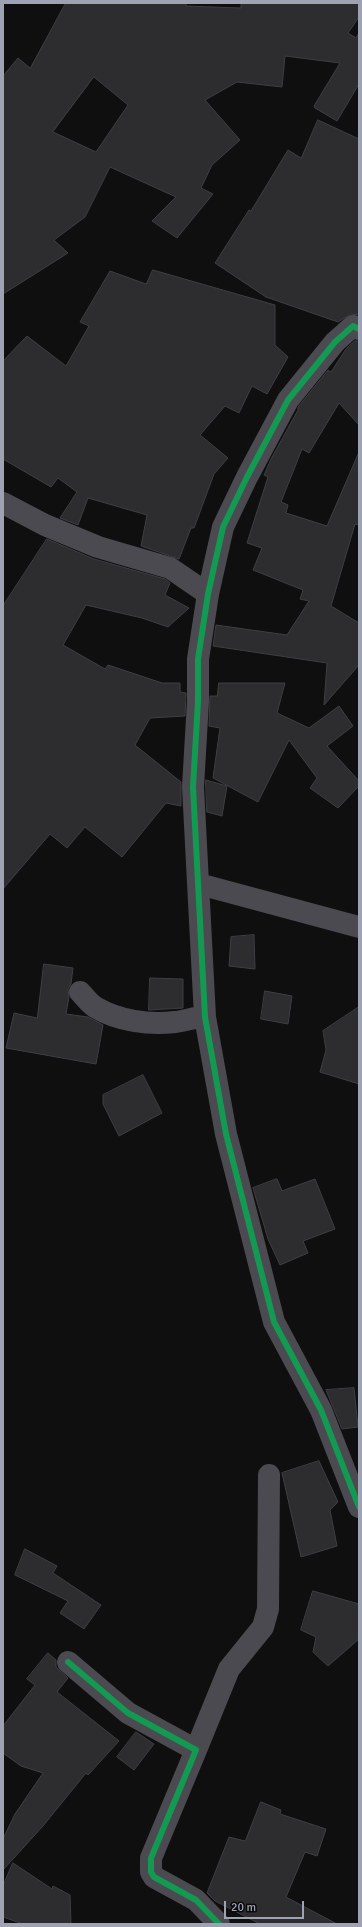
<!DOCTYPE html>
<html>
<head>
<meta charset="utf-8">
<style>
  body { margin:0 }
  #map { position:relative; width:362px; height:1927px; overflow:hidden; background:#0f0f10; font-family:Signika,sans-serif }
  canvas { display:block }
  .frame { position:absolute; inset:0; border:4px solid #9fa2b3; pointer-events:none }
  .scale { position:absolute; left:224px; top:1901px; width:80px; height:18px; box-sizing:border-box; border:2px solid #9fa2b3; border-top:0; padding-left:5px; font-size:12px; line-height:14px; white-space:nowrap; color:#9fa2b3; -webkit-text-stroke:3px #0a0a0b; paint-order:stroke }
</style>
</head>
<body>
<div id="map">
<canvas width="362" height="1927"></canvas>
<div class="frame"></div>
<div class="scale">20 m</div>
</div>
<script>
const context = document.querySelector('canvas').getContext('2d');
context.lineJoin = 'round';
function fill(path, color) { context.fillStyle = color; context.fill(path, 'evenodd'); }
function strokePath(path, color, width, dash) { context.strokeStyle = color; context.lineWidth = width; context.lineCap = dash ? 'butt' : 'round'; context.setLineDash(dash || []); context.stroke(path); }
const building = new Path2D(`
  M66,3h120v3l55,2v-5h118v14l-11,16 8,5 3,-5v51l-22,37 -22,-13 -1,-2 26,-43 -55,-7 -3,31 -45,-5 -32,18 35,40 -28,25 -11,23 12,6 -36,44 -25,-17 24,-24 -66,-30 -25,50 -31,23 14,13 -65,41v-218l15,-18 12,10zM94,77l34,28 -32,47 -43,-20z
  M318,120l41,19v176l-8,-1 -13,8 -72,-25 -51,-34 34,-53 2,1 37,-61 13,8z
  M153,270l122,35v40l13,12 -21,37 -15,-8 -13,27 -14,-7 -25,29 28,23 -14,16 -20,54h-3l-12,31 -38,-13 6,-31 -59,-17 -10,27 -18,-7 17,-26 -19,-14 -7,9 -48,-28v-98l24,-25 39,30 23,-40 -9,-4 30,-51 36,13z
  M355,341h4v84l-20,-22 -30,50 -7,-4 -21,53 7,3 -2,8 41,13 32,-74v73l-4,-1 -24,82 28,17v42l-35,40 3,-42 -114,-17 3,-21 71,10 22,-34 -9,-2 3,-9 -50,-20 9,-22 -15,-5 21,-66 -4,-2 7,-16 27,-49v-3l30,-37 3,2 15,-23z
  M47,539l47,20 71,20 5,4 -5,12 24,13 -21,19 -26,-9 -56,-13 -23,40 42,24 3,-4 54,18h18v9l6,1 -1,23 -35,2 -15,27 46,37v24l-15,-3 -44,54 -37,-30 -18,21 -17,-14 -47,55v-283z
  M219,683h66l-8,30 32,15 30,-22 14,20 -26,20 32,35v5l-21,22 -28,-20 7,-10 -28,-38 -31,62 -45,-24 7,-50 -11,-2 1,-30h7z
  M206,780l21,6 -5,30 -15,-4z
  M254,935l1,34 -26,-3 2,-29z
  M44,964l29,4 -2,16 -3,5 1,8 -3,17 22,3 15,8 -7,39 -90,-16 8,-35 23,5z
  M150,978l33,1v29l-34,2z
  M265,991l27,5 -4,28 -27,-5z
  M359,1007v77l-39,-12 6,-22 -3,-19z
  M143,1075l19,38 -43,23 -16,-32v-9z
  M277,1179l5,12 33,-12 20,50 -32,12 5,12 -28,12 -12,-26 -15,-51z
  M354,1388l4,39 -16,2 -16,-39z
  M319,1461l19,41 -8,8 7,36 -36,11 -19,-84z
  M25,1549l32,17 -4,7 48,32 -17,24 -24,-16 8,-12 -53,-26z
  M313,1591l46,13v35l-31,27 -15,-14 3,-15 -15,-7z
  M48,1653l8,7v7l12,11 -11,14 62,49 -31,34 -2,-2 -43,53 -40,44v-31l12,-25 28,-41 -22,-7 -18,-13v-27l32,-41 -8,-6z
  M136,1732l18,12 -20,26 -17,-13z
  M261,1802l20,8 -1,4 46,15 -9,27 -12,-4 -19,45 51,27h-77l-45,-23 -8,-8 22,-56 16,4z
  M13,1863l39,26 1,-3 17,9 1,29h-48l-20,-7v-31z`);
fill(building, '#2d2d30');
strokePath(building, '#3e3f44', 1);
strokePath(new Path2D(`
  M359,329l-6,-3 -18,16 -47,58 -41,77 -24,50 -15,67 -10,65v42l-5,86 12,230 21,117 48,188 47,88 38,97
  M3,503l42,22 53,22 72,21 38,26
  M199,884l160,43
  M80,992c5,5 9,11 15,15 23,14 54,18 80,15 10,-1 20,-5 30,-5
  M68,1662l60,51 68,37 -45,108v14l3,5 42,23 23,24
  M196,1750l33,-81 34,-42 5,-18 1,-134`), '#4a4a50', 22);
strokePath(new Path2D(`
  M359,329l-6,-3 -18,16 -47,58 -41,77 -24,50 -15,67 -10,65v42l-5,86 12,230 21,117 48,188 47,88 38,97
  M68,1662l60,51 68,37 -45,108v14l3,5 42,23 23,24`), '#139951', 6);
</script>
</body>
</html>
